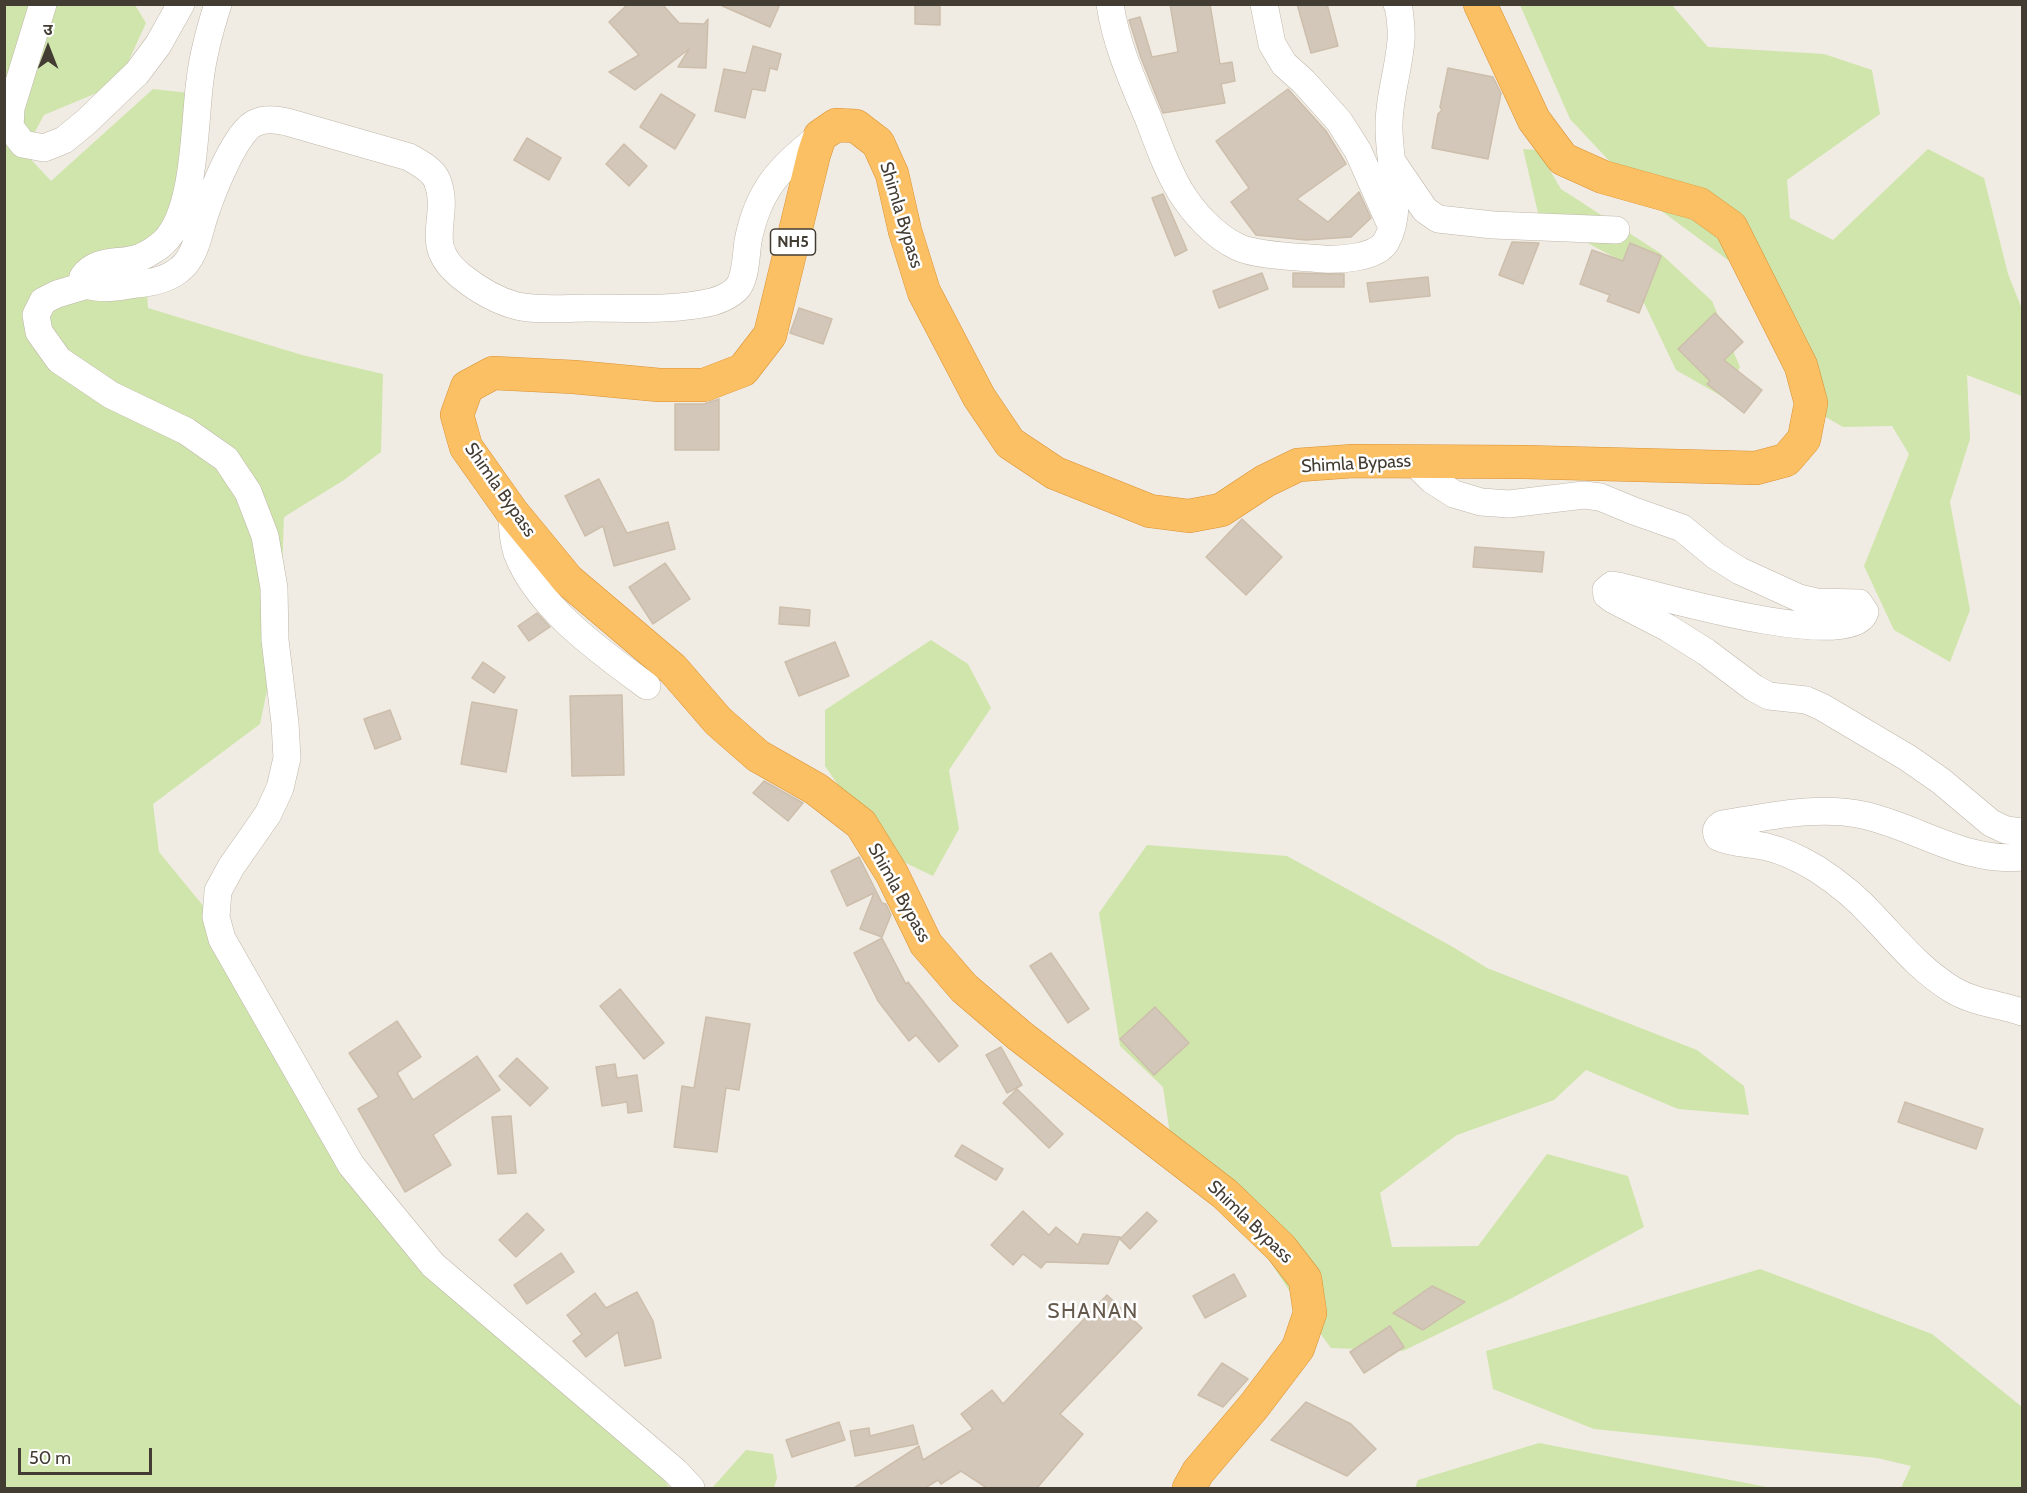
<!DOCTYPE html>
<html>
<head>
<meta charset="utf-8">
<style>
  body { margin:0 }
  #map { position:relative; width:2027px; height:1493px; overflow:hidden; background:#f1ece3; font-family:Cabin,"Noto Sans Devanagari",sans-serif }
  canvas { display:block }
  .frame { position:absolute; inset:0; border:6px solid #433c33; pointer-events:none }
  .north { position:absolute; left:18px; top:18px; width:60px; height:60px; -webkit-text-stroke:4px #fff; paint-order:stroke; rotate:0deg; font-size:16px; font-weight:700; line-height:24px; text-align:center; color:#433c33 }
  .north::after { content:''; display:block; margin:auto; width:21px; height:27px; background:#433c33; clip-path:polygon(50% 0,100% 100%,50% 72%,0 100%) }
  .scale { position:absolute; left:18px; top:1448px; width:134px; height:27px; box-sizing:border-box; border:3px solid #433c33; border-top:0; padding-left:8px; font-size:18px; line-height:21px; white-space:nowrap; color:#433c33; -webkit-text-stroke:4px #fff; paint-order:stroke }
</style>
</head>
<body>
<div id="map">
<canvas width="2027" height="1493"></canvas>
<div class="frame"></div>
<div class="north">उ</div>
<div class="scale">50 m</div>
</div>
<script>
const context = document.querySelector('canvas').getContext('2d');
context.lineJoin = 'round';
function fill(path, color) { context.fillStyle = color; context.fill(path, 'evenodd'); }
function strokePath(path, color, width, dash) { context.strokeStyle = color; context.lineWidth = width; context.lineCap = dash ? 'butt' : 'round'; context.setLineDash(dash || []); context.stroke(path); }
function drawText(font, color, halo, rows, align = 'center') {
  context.font = font + ' Cabin,sans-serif'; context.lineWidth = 5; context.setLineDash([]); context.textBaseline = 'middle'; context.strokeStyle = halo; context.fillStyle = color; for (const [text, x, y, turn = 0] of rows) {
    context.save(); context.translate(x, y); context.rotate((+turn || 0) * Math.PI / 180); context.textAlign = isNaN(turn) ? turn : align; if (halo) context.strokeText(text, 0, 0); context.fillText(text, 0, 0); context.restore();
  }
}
fill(new Path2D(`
  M5,5h130l11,18 -28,61 -74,31 -20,37 27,29 102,-92 37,4 -1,49 -26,98 -18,20 3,48 154,47 81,19 -2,78 -37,28 -60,37 -4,111 -20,96 -107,80 6,48 64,78 182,317 239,207 26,34h-665z
  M1520,5h152l36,42 116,7 48,16 8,44 -93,66 3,38 43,22 95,-91 56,29 24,96 14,35v87l-55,-21 3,64 -20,63 20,108 -20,52 -56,-32 -30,-64 45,-112 -17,-28 -49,1 -26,-15 -81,-146 -92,-68 -74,-79z
  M1523,149l15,1 23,39 99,64 52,48 28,66 -17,30 -47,-27 -51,-107 -86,-46z
  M931,640l37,24 23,44 -42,62 10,59 -26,47 -48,-23 -60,-87v-56z
  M1147,845l140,11 166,91 34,21 210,82 47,36 5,29 -71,-6 -92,-39 -32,30 -97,35 -77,58 12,54 86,-1 69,-92 81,22 16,51 -132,71 -109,53 -72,-3 -37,-50 -57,-87 -66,-70 -8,-54 -43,-41 -21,-133z
  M1760,1269l172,65 90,73v81h-121l10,-22 -34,-8 -283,-29 -101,-40 -7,-38z
  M1539,1443l233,45h-357l3,-8z
  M746,1450l27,4 4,24 -3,10h-62z`), '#cfe5ab');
const building = new Path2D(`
  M628,4h34l17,19 25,1 4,-5 -2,49 -28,-1 11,-18 -54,41 -26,-18 30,-17 -30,-33z
  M718,4h62l-10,23z
  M915,4h25v21l-25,-1z
  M1170,4h40l10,60 12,-2 3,19 -14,3 4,19 -62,10 -22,-55 -12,-38 11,-3 12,40 26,-5z
  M1297,4h30l11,42 -27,7z
  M753,46l28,8 -4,16 -7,-2 -5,23 -13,-2 -7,29 -30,-7 9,-42 22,4z
  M1448,68l45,9 8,16 -13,66 -56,-11 6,-34 4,-4 -2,-3z
  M1288,89l38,42 20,33 -49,35 31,23 31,-30 12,26 -20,19 -45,3 -50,-5 -25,-33 18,-14 -33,-47z
  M661,94l34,21 -20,34 -35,-22z
  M527,138l34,20 -12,22 -35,-20z
  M624,144l23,22 -18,20 -23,-22z
  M1163,194l24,56 -12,6 -23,-58z
  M1512,242l27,1 -16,41 -24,-9z
  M1630,243l31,13 -22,57 -32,-12 3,-6 -30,-11 12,-34 31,11z
  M1262,273l6,16 -49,19 -6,-17z
  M1293,273l51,1v13h-51z
  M1428,277l2,19 -60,6 -3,-19z
  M799,308l33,11 -9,25 -33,-11z
  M1715,313l28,29 -19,18 38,30 -18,23 -37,-29 3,-3 -32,-32z
  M719,399v51h-44v-46h29z
  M599,479l28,54 41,-11 7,27 -61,17 -11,-40 -18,10 -20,-40z
  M1242,519l40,38 -36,38 -40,-38z
  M1475,547l69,5 -2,20 -69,-5z
  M665,563l25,36 -37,25 -24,-37z
  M780,607l30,3 -1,16 -30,-2z
  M537,613l13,14 -21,14 -11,-15z
  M835,642l14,34 -50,20 -14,-34z
  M483,662l22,15 -11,16 -22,-15z
  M622,695l2,80 -52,1 -2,-80z
  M472,702l45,8 -11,62 -45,-8z
  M390,710l11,29 -26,10 -11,-30z
  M764,781l39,22 -15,18 -35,-28z
  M859,857l23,46 4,1 5,11 -9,22 -22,-8 14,-36 -27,13 -16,-35z
  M882,938l24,46 2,-2 50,64 -19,16 -23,-27 -7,6 -31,-40 -24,-48z
  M1051,953l38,56 -21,14 -38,-57z
  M620,989l44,54 -20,16 -44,-53z
  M1155,1007l34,36 -35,32 -34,-36z
  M706,1017l44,7 -11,66 -13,-2 -9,64 -43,-5 8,-61 12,2z
  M397,1021l24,36 -24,16 16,27 64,-44 23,34 -67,45 18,30 -46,27 -47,-83 21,-12 -30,-44z
  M1001,1047l21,38 -15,8 -21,-38z
  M517,1058l31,30 -18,18 -31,-30z
  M615,1064l2,14 20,-3 5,36 -14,2 -1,-11 -25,4 -6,-39z
  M1017,1089l46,45 -14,14 -46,-45z
  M1905,1102l78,27 -7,20 -78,-27z
  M511,1116l5,57 -18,1 -6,-57z
  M962,1145l41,24 -7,11 -41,-24z
  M1023,1211l26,24 7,-8 22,18 5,-11 37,3 -12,27 -62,-2 -5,6 -18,-14 -10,11 -22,-20z
  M1147,1212l10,9 -27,28 -10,-10z
  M527,1213l17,17 -28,27 -17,-17z
  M561,1253l13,19 -47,32 -13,-19z
  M1234,1274l12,22 -41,22 -12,-22z
  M1432,1286l33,16 -42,28 -30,-17z
  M637,1292l16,29 8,37 -36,8 -7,-34 -32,25 -13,-16 9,-7 -15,-19 28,-22 11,15z
  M1107,1295l35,33 -82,86 23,20 -46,54h-50l-26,-17 -20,13 -3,-4 -13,8h-71l65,-42 4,14 50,-31 -12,-15 31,-24 11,14z
  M1390,1326l14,21 -40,26 -14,-21z
  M1222,1363l26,16 -25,28 -25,-12z
  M1306,1402l45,22 25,25 -29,27 -76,-36z
  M839,1422l6,18 -53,17 -6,-17z
  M913,1425l5,19 -63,12 -5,-25 19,-3 1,8z`);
fill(building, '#d2c7b8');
strokePath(building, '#cdbeac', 1.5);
const minor = new Path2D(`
  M43,4l-32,104 -1,19 13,17 21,4 20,-8 22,-18 51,-49 21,-28 23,-41
  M218,4c-8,25 -15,50 -18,76 -6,43 -4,131 -36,162 -5,5 -16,12 -23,15 -21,8 -44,0 -58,20l4,8c16,5 32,2 49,-1 14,-1 32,-5 43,-14 16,-12 19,-34 25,-53 7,-22 31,-85 51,-94 11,-5 21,-3 32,-1l122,35c10,6 23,12 28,23 15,38 -17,63 24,96 16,13 37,25 56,30 23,5 49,2 73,2 40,0 82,3 122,-6 10,-3 21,-8 27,-16 7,-12 7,-31 9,-45 10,-51 32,-74 72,-105
  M1110,4c6,41 23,78 39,116 9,24 18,49 31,71 13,21 34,45 58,56 18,9 64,10 85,12 17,1 53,-1 63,-17 19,-34 2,-80 3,-117 0,-29 10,-56 12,-85 1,-10 -1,-21 -2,-31l-2,-5
  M1264,4l8,40 12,20 20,18 35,39 19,30 32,72
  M1393,163l32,47 13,9 55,6 123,5
  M87,285l-30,9 -14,7 -7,14 3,17 20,28 52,35 75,36 40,28 22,33 17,44 9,52 1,52 10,83 2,35 -7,30 -12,26 -37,53 -13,24 -2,26 6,22 129,226 82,100 243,207 15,16
  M1413,461l19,19 22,14 27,8 28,2 75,-9 16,2 34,14 48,17 34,28 24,15 59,27 17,4 43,1 6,9c-13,41 -213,-18 -246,-26l-7,-1 -6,5 1,5 5,4 56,29 38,24 48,36 15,8 37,4 16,7 86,51 33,23 50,42 15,7 16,2
  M512,512c0,13 1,28 5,41 21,55 84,99 130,133
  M2022,857c-58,6 -104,-30 -159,-42 -47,-10 -94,2 -141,9 -6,4 -7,7 -4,13 15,7 33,6 49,10 17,4 35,13 50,22 20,13 40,29 56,47 26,27 47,54 80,74 22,13 46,14 69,22`);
const highway = new Path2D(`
  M1189,1488l9,-16 56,-66 44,-58 12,-35 -5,-34 -24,-31 -56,-54 -205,-158 -56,-48 -38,-44 -34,-70 -31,-50 -45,-35 -58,-33 -40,-35 -45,-52 -105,-89 -56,-68 -46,-65 -9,-32 10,-28 26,-14 81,4 85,8h45l39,-15 27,-35 44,-181 6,-18 16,-11 20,1 22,17 14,31 13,57 19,61 55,105 31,46 45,30 95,38 39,5 32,-6 44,-29 33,-16 55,-4 171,1 232,6 30,-8 18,-21 7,-36 -10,-37 -70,-139 -32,-23 -96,-27 -40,-18 -29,-39 -54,-116`);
strokePath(minor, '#bfb6a9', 28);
strokePath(highway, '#da9234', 34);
strokePath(minor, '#fff', 27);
strokePath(highway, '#fbbf64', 33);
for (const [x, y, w] of [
  [793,242,45]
]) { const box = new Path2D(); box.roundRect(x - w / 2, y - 13, w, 26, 4.5); context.fillStyle = '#fff'; context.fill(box); strokePath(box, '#433c33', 1.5); }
drawText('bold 16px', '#433c33', null, [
  ["NH5",793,242]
]);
drawText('18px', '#433c33', '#fff', [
  ["Shimla Bypass",901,215,73],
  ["Shimla Bypass",1356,464,-3],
  ["Shimla Bypass",500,490,55],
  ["Shimla Bypass",899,893,61],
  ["Shimla Bypass",1250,1222,44]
]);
context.letterSpacing = '1.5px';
drawText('21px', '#65594b', '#fff', [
  ["SHANAN",1093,1312]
]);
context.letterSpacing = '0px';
</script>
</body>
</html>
